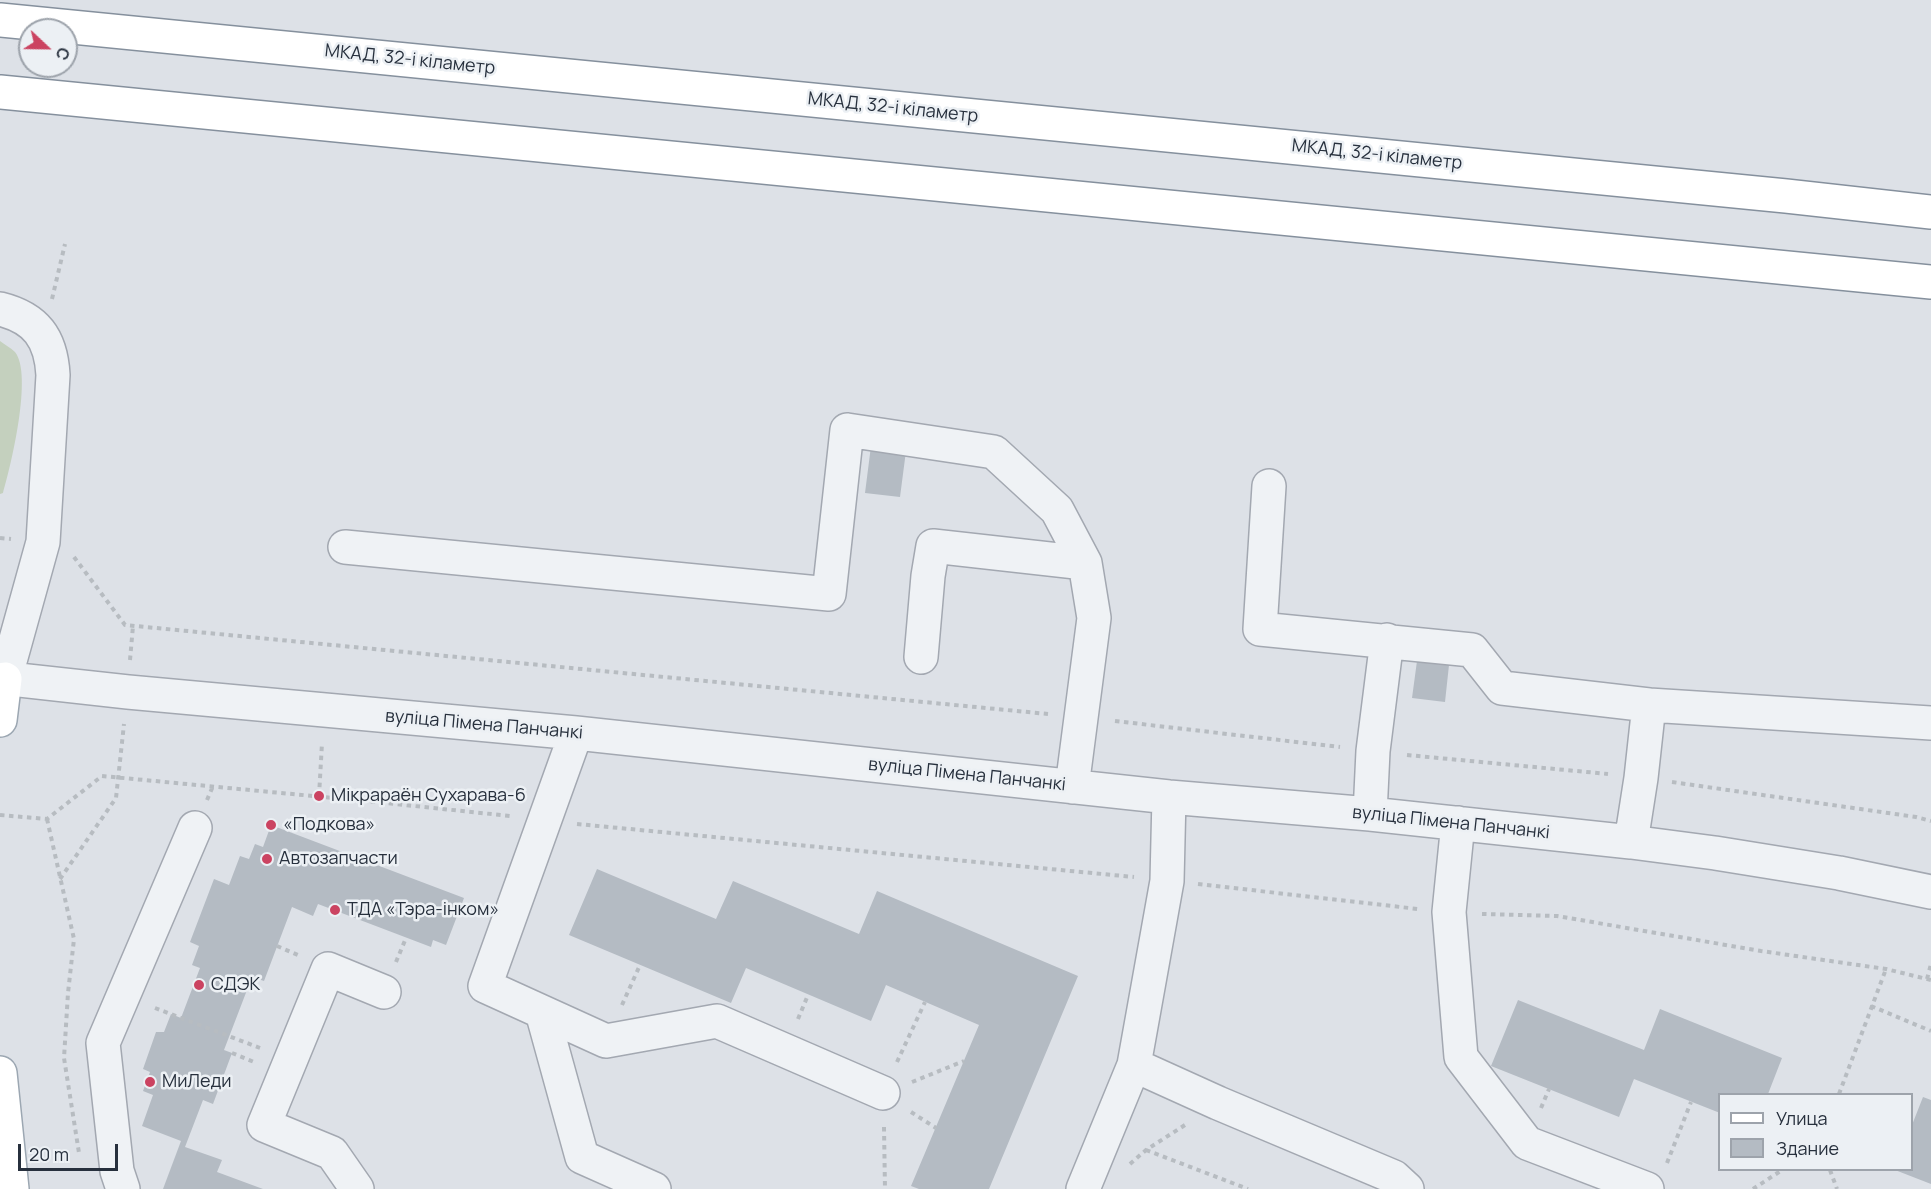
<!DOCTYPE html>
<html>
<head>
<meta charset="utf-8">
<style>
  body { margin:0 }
  #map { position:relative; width:1931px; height:1189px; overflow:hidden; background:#dde1e7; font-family:Manrope,sans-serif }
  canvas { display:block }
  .legend { position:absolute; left:1718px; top:1093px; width:195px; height:78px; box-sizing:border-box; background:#ecf0f4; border:2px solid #9da3ab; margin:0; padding:8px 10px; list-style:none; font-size:18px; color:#27303d }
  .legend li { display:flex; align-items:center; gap:12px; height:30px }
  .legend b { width:30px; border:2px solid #9da3ab }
  .north { position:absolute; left:18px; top:18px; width:60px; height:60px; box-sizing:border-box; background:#ecf0f4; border:2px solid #9da3ab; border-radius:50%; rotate:112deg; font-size:16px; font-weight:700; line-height:24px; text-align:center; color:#27303d }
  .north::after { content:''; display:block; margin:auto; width:21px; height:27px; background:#cb4361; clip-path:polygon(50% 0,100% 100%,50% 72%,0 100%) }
  .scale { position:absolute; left:18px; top:1144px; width:100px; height:27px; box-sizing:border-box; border:3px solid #27303d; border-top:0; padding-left:8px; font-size:18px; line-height:21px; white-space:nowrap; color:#27303d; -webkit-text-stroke:4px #ecf0f4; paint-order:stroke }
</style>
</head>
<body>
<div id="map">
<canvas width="1931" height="1189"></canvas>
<ul class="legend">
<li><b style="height:8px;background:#fff"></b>Улица</li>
<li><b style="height:16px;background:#b4bbc3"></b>Здание</li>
</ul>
<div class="north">С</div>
<div class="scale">20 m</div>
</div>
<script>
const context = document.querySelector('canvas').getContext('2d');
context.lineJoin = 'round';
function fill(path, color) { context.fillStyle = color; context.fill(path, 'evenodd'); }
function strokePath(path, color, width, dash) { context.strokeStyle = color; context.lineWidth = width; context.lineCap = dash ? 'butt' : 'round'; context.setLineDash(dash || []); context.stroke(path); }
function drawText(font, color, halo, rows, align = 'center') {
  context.font = font + ' Manrope,sans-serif'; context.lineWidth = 5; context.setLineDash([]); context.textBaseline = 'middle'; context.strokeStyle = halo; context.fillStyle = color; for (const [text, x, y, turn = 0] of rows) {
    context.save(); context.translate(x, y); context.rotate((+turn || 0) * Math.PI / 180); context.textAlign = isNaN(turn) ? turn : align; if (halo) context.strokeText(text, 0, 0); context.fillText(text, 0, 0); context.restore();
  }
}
fill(new Path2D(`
  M0,341c4,3 11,7 15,11 18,22 -4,114 -12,141l-3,1z`), '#c4d0be');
fill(new Path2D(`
  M871,446l35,5 -6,46 -35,-4z
  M1417,661l32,4 -4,37 -33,-4z
  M271,825l193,73 -18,47 -13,-5 -2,7 -113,-43 -5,12 -21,-9 -28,74 -12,-4 -28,73 8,3 -19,51 -10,-4 -18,47 37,13 -5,12 46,17h-100l18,-48 -39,-15 11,-31 -10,-4 7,-19 -7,-3 13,-37h8l7,-18 10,4 19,-50 -8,-3 7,-19 -9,-4 24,-63 15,6 11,-29 9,3 6,-15 8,3z
  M597,869l119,50 17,-38 126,53 18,-43 201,85 -89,213h-70l-8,-3 68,-161 -93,-40 -15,36 -125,-53 -15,35 -162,-68z
  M1518,1000l126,50 16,-41 122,49 -14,36h-48v19l-86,-34 -15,38 -128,-51z
  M1923,1097l8,3v84l-36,-14h17v-45z`), '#b4bbc3');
const minor = new Path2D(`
  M0,309c36,9 51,29 53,66l-10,167 -38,137
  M1269,486l-9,143 212,21 30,38 147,17 -8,73 -10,64
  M345,547l484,47 18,-164 147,22 63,58 28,53
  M921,657l7,-81 5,-30 152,17 9,55 -22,169
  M0,678l128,14 448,41 593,64 201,17 261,28 84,11 124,20 92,19
  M1649,705l282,18
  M576,733l-91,253 121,55 111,-20 166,72
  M1169,797l-2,84 -33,184 84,38 176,74 13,12
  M1370,814l3,-63 14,-111
  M1458,823l-9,89 12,145 66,86 120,46
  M542,1012l40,145 72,32
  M123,1189l-6,-18 -14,-128 92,-215
  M357,1189l-25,-36 -68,-28 64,-156 56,23
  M1083,1189l51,-124`);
const major = new Path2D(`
  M0,720l5,-41
  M0,1073l12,116`);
const highway = new Path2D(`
  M0,20l1786,176 145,16
  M0,92l1931,190`);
strokePath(minor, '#a3a8b1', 36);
strokePath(major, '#9ca7b2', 36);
strokePath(highway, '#85909d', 36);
strokePath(new Path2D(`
  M52,299l13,-55
  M0,538l11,1
  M74,557l51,68 923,89
  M130,660l3,-34
  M1115,721l225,26
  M1407,755l201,19
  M1672,782l244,35 15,4
  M319,796l3,-53
  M207,800l6,-14
  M0,815l47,4 55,-43 274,26 134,14
  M47,819l27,120 -6,54 -4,65 15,95
  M577,824l557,53
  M60,879l56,-81 8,-74
  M1198,884l220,25
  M1482,914l75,2 204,35 125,18 45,11
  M277,946l21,9
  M396,962l10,-24
  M1927,979l4,-15
  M622,1005l18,-40
  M1871,1006l60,25
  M155,1008l105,40
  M798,1019l10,-24
  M232,1053l22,9
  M897,1062l28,-60
  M912,1082l52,-21
  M1839,1094l47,-125
  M1541,1108l8,-19
  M911,1112l25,16
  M884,1127l1,62
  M1146,1150l102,39
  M1667,1163l24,-61
  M1130,1164l16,-14 39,-25
  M1830,1170l7,19
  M1753,1189l29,-19`), '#b7bcc1', 4, [4.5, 4.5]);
strokePath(minor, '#eff2f5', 33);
strokePath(major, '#fff', 33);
strokePath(highway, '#fff', 33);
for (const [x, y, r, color] of [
  [319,796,6,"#cb4361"],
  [271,825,6,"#cb4361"],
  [267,859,6,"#cb4361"],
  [335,910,6,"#cb4361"],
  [199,985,6,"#cb4361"],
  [150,1082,6,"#cb4361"]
]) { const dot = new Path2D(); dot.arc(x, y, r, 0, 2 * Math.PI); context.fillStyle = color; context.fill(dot); strokePath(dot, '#ecf0f4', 2); }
drawText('18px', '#27303d', '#ecf0f4', [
  ["МКАД, 32-і кіламетр",410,60,6],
  ["МКАД, 32-і кіламетр",893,108,6],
  ["МКАД, 32-і кіламетр",1377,155,6],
  ["вуліца Пімена Панчанкі",484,725,5],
  ["вуліца Пімена Панчанкі",967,775,6],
  ["вуліца Пімена Панчанкі",1451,823,6]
]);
drawText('18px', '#27303d', '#ecf0f4', [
  ["Мікрараён Сухарава-6",331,796],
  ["«Подкова»",283,825],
  ["Автозапчасти",279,859],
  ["ТДА «Тэра-інком»",347,910],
  ["СДЭК",211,985],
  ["МиЛеди",162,1082]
], 'left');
</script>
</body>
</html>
